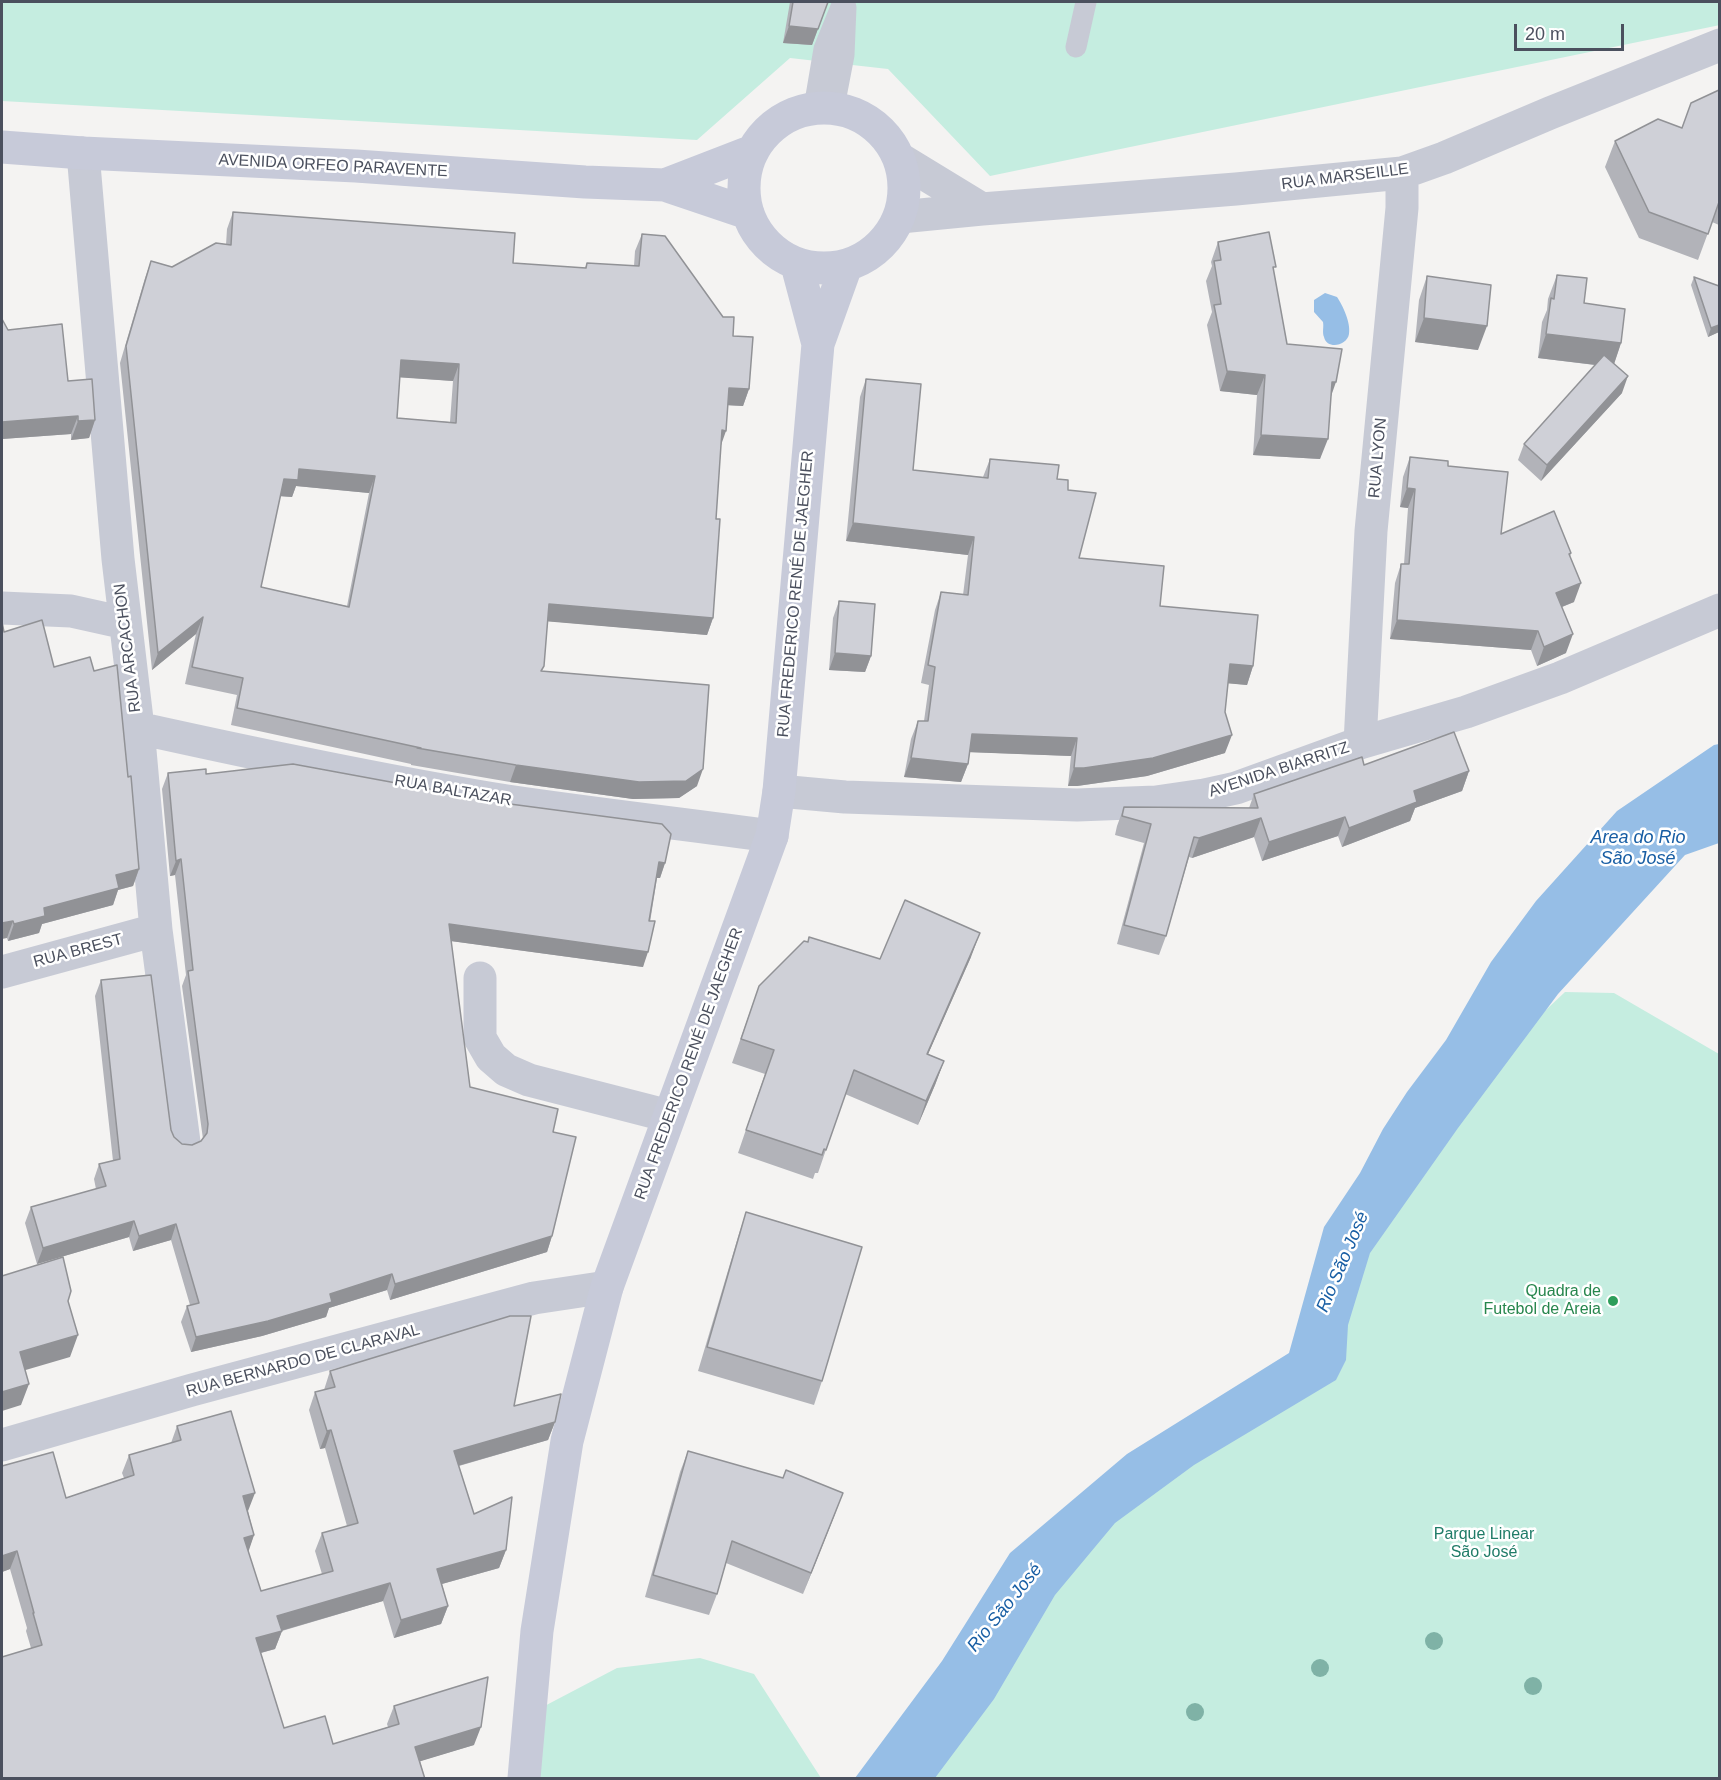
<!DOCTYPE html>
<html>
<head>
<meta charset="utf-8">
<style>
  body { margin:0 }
  #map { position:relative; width:1721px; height:1780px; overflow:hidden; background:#f4f3f2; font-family:Arial,sans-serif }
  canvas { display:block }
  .frame { position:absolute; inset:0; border:3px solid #4b505e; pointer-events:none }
  .scale { position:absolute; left:1514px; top:24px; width:110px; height:27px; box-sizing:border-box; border:3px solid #4b505e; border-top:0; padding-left:8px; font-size:18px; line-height:21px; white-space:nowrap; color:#4b505e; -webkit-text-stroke:4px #fff; paint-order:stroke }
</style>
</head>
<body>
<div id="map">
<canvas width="1721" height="1780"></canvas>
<div class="frame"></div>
<div class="scale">20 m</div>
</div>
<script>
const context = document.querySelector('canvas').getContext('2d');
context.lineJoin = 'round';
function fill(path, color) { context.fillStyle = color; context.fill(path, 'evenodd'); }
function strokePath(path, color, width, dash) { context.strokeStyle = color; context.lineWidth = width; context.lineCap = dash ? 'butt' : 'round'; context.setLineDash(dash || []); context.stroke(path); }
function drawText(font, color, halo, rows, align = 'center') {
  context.font = font + ' Arial,sans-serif'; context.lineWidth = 5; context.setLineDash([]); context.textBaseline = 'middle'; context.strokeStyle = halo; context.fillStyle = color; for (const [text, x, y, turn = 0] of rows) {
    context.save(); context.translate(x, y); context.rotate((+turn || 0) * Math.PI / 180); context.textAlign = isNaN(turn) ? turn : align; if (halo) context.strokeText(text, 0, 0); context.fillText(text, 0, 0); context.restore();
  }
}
fill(new Path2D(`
  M2,2h1717l1,23 -730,151 -102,-107 -98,-11 -93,82 -695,-39z
  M1565,992l49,1 105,61v724h-834l219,-270 221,-138 22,-87 167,-243z
  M700,1658l54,16 67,104h-288l2,-67 82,-43z`), '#c5ede0');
fill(new Path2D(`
  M1325,293l12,4c6,9 14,26 12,37 -2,12 -22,16 -25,3 -2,-5 0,-10 -1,-15l-9,-10v-12z
  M1719,744v99l-34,12 -127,139 -100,134 -88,125 -22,72 -2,35 -10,20 -142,85 -79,58 -60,72 -61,104 -59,79h-80l87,-117 68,-108 117,-99 162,-101 35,-126 36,-54 23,-44 24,-37 39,-52 45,-78 45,-61 81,-90 97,-66z`), '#96bee6');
strokePath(new Path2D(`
  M1076,47l10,-45
  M834,107l10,-52 2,-48
  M814,108l10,-59 19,-47`), '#c7cad5', 21);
strokePath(new Path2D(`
  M83,153l35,406 20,169 18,202 28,212
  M900,159l82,50
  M900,217l82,-8 254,-20 166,-16 42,-15 106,-45 170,-68
  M2,608l69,3 54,12
  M138,728c122,27 245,53 369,73 88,13 177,23 265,35
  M1360,743l11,-212 31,-323v-35
  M779,791l66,6 232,8 79,-3 48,-7 32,-7 124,-45 106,-31 94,-34 160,-68
  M2,972l154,-42
  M480,978v60l11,19 15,13 23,10 140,36
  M2,1445l190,-55 342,-92 73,-11`), '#c7cad5', 33);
strokePath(new Path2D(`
  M744 188a80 80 0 1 1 160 0a80 80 0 1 1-160 0Z
  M2,147l81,6 273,13 229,16 80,3 83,28
  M665,185l88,-34
  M797,265l21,79
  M524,1778l13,-147 30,-190 40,-154 165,-451 7,-45 39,-447 28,-78`), '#c7cad9', 33);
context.fillStyle = '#7fb2a6';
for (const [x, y] of [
  [1434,1641],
  [1320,1668],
  [1533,1686],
  [1195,1712]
]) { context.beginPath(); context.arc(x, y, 9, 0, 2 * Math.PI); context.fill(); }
fill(new Path2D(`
  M790,2h38l-16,43 -29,-2z
  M1719,90v135l-7,-3 -14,38 -59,-22 -34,-71 10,-26 67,-13z
  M233,212l280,51 72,5 2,-5 47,3 1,-15 7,-17 91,102 16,53 -6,17 -15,-1 -7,40 -5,74 -3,99 -6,17 -159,-14 -6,50 155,115 -18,12 -46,1 -123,-17 -99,-17v-1l-180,-39 6,-30 -52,-11 11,-50 -44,36 -32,-307 25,-85 6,-17 21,6 54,-22 1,-16zM400,377l53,4 -3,41 -53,-4zM296,486l73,7 -22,113 -86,-19 19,-91 12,1z
  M1218,242l56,30 13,72 43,54 -10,61 -67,-4 4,-60 -37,-4 -13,-66 5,-13 -6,-31 6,-15 -1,-4z
  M1557,275l64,68 -7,21 8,29 -81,88 -23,-21 6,-16 71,-79 -57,-7 4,-36 5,-12 1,-11z
  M1427,276l51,74 -63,-8 4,-42z
  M1694,277l25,55 -11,5 -17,-52z
  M2,319l6,11 60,51 27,39 -6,18 -18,2v-6l-69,5z
  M866,379l47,91 70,7 7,-18 67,20 11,11 11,68 81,48 93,60 -6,19 -19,-2 -3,29v41l-78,23 -70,10h-9l3,-30 -101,-4 -2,12 -7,18 -57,-5 7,-38 7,-18h6l5,-36 -8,-2 14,-73 6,-18 22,3 5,-40 -122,-14 14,-144z
  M1410,457l38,9 53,68 70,19 -1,4 4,45 -12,5 4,46 -29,13 -6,-16 -141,-11 5,-56 6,-19h3l4,-56 -8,-1 3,-30z
  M839,601l32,55 -6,16 -36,-2 4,-52z
  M4,632l50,35 40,4 34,106 11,92 -6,17 -15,4 -5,15 -71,19 -3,9 -31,8 -1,-3z
  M1364,765l105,6 -7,20 -47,17 -5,13 -68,26 -4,-11 -76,25 -8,-24 -62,21 -3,-1 -23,79 -7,19 -42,-11 27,-101 -29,-8 2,-9 7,-19 125,1 5,-14z
  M168,773l38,1 459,89 -5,15h-3l-14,89 -192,-26 19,146 83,45 -1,104 -5,16 -157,48 -3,-10 -58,18 -3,9 -64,19 -71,16 -10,-30 6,-16 3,-1 -19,-65 -38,11 -4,-14 -92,27 -12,-41 6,-16 65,-18 -2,-10 5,-15 14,-3 -18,-165 6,-16 73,157 8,7 10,1 9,-4 2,-2 -21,-153 4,-11 -11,-100 -5,1 -8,-87z
  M971,957l-43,97 16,7 -9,24 -17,40 -73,-31 -27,79h-3l-2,6 -75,-26 27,-79 -33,-11 27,-77 121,-27z
  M746,1212l76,169 -8,24 -116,-34 40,-134z
  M330,1371l184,35 41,16 -7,18 -89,26 15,48 32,36 -7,18 -57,16 6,22 -7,18 -47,14 -11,-37 -101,30 -7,18 -14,4 23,75 49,16 55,-17 -1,-3 7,-18 80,39 -54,16 5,18 -394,-131 -5,-17 1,-3 -17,-59 -8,3v-106l64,32 58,-20 -2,-5 7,-18 42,-12 6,-17 71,85 6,24 -6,16 13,40 61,-17 -7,-23 7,-18 25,-7 -22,-78 -5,1 -11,-39 6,-18 9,-2z
  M688,1451l147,63 -32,80 -77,-31 -9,31 -8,21 -64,-18 35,-125z`), '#b2b3b9');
fill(new Path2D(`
  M826,7l-14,38 -29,-2 6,-17z
  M1424,318l63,8 -9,24 -63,-8z
  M1719,325v7l-11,5 3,-9z
  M1546,334l75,9 -8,24 -75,-9z
  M401,360l58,4 -6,17 -59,-4z
  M1227,371l38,4 -8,20 -37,-4z
  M1628,376l-6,17 -81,88 6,-16z
  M1332,382h4l-7,20z
  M729,388l20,1 -6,17 -20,-1z
  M78,416l-7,18 -69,5v-17z
  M95,420l-6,18 -18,2 7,-19z
  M722,430l4,1 -6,17z
  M1261,435l67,4 -8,20 -67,-4z
  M299,469l76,7 -6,17 -73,-7 -4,11 -14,-1 6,-17z
  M1407,488l8,1 -7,19 -8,-1z
  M853,523l121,14 -6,18 -122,-14z
  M1581,583l-7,19 -25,10 7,-19z
  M549,604l164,14 -6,17 -164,-14z
  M203,617l-7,17 -44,36 6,-17z
  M1397,620l141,11 -7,19 -141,-11z
  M1573,634l-7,19 -29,13 7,-19z
  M835,653l36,3 -6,16 -36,-2z
  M1230,664l23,2 -6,19 -23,-2z
  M972,734l105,4 -6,18 -106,-4z
  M1232,735l-7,18 -78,23 -70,10h-9l6,-18z
  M911,758l57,6 -7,18 -57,-5z
  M516,765l187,4 -6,17 -18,12 -46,1 -123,-17z
  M1469,771l-7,20 -47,17 -5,13 -68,26 7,-19 65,-37z
  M1345,817l-7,19 -76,25 7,-19z
  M1261,818l-7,19 -62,21 7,-20z
  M181,859l-6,16 -5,1 6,-15z
  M659,862l6,1 -5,15h-6z
  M139,869l-6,17 -15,4 -5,15 -71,19 -3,9 -31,8 6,-17 30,-16 72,-33z
  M13,921l-6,17 -5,1v-16z
  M449,924l199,28 -5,15 -200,-27z
  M980,933l-9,24 -53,120 9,-23z
  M944,1061l-9,24 -17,40 8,-24z
  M134,1221l-5,16 -92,27 6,-16z
  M176,1224l-5,16 -38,11 6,-15z
  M552,1236l-5,16 -157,48 5,-16z
  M392,1274l-5,16 -58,18 -3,9 -64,19 -71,16 5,-15z
  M78,1335l-8,22 -58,17 8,-22z
  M29,1384l-8,21 -19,6v-19z
  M555,1422l-7,18 -101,29 7,-18z
  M331,1430l-6,18 -5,1 7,-18z
  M255,1493l-7,18 -12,3 7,-18z
  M843,1493l-8,21 -32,80 8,-21z
  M254,1535l-6,18 -4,-15z
  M506,1550l-7,18 -68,19 6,-18z
  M17,1551l-7,18 -8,3v-16z
  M390,1583l-7,18 -113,33 7,-18z
  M448,1606l-7,18 -47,14 7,-18z
  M282,1631l-7,18 -26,7 7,-18z
  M481,1727l-7,18 -66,20 7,-18z`), '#919296');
const building = new Path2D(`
  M793,2h35l-10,27 -29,-3z
  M1719,90v112l-11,32 -59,-22 -34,-71 43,-22 24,9 9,-25z
  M233,212l282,21 -2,30 73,5 1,-5 52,3 3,-32 23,2 58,81h11l-1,19 20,1 -4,52 -20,-1 -3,43 -4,-1 -6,89h4l-7,99 -164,-14 -5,62 -3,5 168,14 -6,84 -17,12 -47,1 -123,-17 -99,-17h4l-184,-40 6,-30 -51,-11 11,-50 -45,36 -32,-307 25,-85 21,6 44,-24 15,2zM401,360l58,4 -3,59 -59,-5zM299,469l76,7 -26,131 -88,-20 23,-108 14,1z
  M1269,232l7,35h-3l14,77 55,5 -6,33h-4l-4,57 -67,-4 4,-60 -38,-4 -13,-66 7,-1 -7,-43 7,-1 -3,-18z
  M1557,275l30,3 -3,25 41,6 -4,34 -75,-9 5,-36 3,1z
  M1427,276l64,9 -4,41 -63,-8z
  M1694,277l25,9v39l-8,3z
  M2,319l6,11 54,-6 6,57 24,-2 3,41 -17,1v-5l-76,6z
  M1604,355l24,21 -81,89 -23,-21z
  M866,379l55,5 -8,86 75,8 2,-19 69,6 -2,14 11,1v10l28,3 -17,65 85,8 -4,40 98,9 -5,51 -23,-2 -5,48 7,23 -79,23 -69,10h-10l3,-30 -105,-4 -4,30 -57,-6 7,-37h10l7,-54 -7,-2 13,-73 27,3 6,-58 -121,-14z
  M1410,457l38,4v5l60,6 -7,62 53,-23 17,42 -2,1 12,29 -25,10 17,41 -29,13 -6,-16 -141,-11 4,-56h8l6,-75 -8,-1z
  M839,601l36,3 -4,52 -36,-3z
  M42,620l12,47 36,-10 4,14 23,-6 11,112 3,-1 8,93 -23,6 3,13 -75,20 1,8 -31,8 -1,-3 -11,2v-301l2,10z
  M1454,732l15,39 -55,20 3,11 -68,26 -4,-11 -76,25 -8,-24 -62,20 -5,-1 -28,99 -42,-11 27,-101 -29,-8 2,-9 134,1 -4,-14 108,-37 2,8z
  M293,764l217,40 152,20 9,10 -6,29 -6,-1 -10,59h6l-7,31 -199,-28 21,163 88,22 -5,23 23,5 -24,99 -157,48 -3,-10 -62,20 2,8 -64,19 -72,16 -9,-31 12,-3 -23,-79 -37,12 -5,-15 -91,27 -12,-41 75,-21 -7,-22 21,-5 -19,-179 50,-5 20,155 3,7 8,7 10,1 9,-4 6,-8 1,-9 -20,-153 5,-1 -12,-111 -5,2 -8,-88 38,-4v5z
  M905,900l75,33 -53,121 17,7 -18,40 -72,-31 -28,80 -2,-1 -2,6 -76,-25 28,-80 -33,-11 18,-53 45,-45 4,1 1,-5 71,22z
  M746,1212l116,35 -40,134 -115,-34z
  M63,1257l8,34 -3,10 10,34 -58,17 9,32 -27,8v-116z
  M510,1316h21l-17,90 47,-12 -6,28 -101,29 20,63 38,-17 -6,53 -69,19 11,37 -47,14 -11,-37 -113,33 5,15 -26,7 28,90 41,-12 8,28 66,-20 -5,-18 94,-29 -7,50 -66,20 10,32h-423v-122l40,-12 -9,-32h1l-17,-62 -15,5v-90l51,-14 13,46 68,-23 -5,-20 52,-15 -4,-14 54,-15 24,82 -12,3 11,39 -10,3 17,53 72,-20 -11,-38 36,-10 -27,-93 -4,1 -12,-39 20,-5 -5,-16z
  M688,1451l95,27 3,-8 57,23 -32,80 -79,-32 -15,53 -64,-19z`);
fill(building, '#cfd0d7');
strokePath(building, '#919296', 1.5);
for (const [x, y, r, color] of [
  [1613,1301,6,"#2e9e5b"]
]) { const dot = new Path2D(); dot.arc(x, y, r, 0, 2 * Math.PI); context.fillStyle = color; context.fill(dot); strokePath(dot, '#fff', 2); }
drawText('16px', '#4b505e', '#fff', [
  ["AVENIDA ORFEO PARAVENTE",333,166,3],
  ["RUA MARSEILLE",1345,177,-7],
  ["RUA LYON",1378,458,-85],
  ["RUA FREDERICO RENÉ DE JAEGHER",796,594,-85],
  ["RUA ARCACHON",128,648,-97],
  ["AVENIDA BIARRITZ",1279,770,-18],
  ["RUA BALTAZAR",453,791,10],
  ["RUA BREST",78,951,-15],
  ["RUA FREDERICO RENÉ DE JAEGHER",689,1064,-70],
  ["RUA BERNARDO DE CLARAVAL",303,1361,-15]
]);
drawText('16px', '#27864d', '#fff', [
  ["Quadra de",1601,1292],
  ["Futebol de Areia",1601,1310]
], 'right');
drawText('16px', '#207c68', '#fff', [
  ["Parque Linear",1484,1535],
  ["São José",1484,1553]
]);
drawText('italic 18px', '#185ea4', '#fff', [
  ["Area do Rio",1638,838],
  ["São José",1638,859],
  ["Rio São José",1343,1262,-67],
  ["Rio São José",1005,1608,-51]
]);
</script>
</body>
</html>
